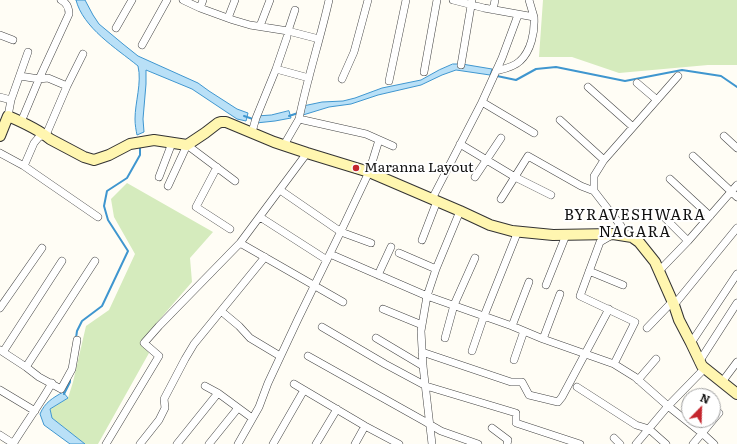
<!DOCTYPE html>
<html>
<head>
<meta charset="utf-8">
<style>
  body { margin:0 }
  #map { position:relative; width:737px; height:444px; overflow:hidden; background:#fffdf5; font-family:Literata,serif }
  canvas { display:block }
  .north { position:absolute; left:681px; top:388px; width:40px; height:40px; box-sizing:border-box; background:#fff; border:1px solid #a0a0a0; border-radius:50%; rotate:23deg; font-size:11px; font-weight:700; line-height:16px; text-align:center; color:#111 }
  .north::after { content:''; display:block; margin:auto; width:14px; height:18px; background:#c4262e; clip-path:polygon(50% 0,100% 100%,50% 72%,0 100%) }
</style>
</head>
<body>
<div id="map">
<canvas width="737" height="444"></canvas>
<div class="north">N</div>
</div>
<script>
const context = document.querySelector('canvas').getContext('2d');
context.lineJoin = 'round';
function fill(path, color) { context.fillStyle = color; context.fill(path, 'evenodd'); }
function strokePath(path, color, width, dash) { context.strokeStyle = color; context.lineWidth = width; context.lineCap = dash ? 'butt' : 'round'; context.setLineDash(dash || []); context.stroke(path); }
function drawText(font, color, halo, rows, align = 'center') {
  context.font = font + ' Literata,serif'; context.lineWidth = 4; context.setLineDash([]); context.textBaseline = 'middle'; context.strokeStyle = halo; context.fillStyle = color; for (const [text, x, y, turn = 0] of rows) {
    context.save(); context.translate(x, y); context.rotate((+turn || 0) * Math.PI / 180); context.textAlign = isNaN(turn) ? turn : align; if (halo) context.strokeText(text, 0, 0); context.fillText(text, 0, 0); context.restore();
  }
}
fill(new Path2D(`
  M543,0h194v65h-29l-89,8 -47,-16h-33z
  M127,183l86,49 -23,26 2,24 -52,60 9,11 -51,91h-13l-33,-26 -2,-9 18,-11 5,-16 13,-56 23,-16 26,-56 -21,-37 -3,-18z`), '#d5ebbd');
const water = new Path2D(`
  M76,0h9l8,15 6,9 24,20 15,12 60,27 11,8 28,18 11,4 -2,8 -9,-2 -45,-30 -46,-19v14l-3,35 1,13 -7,3c-1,-5 -2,-10 -2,-16 0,-17 7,-36 3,-53 -22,-18 -55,-38 -62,-66z
  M453,64h9l30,5 -2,6 -34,-5 -14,5 -21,10 -43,10 -27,9 -22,3 -26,8v-9l19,-4 21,-1 12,-3 27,-10 39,-8 18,-10z
  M289,111l2,7 -16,3 -19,2 1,-7 14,-1z
  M63,392l5,6 -18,11 2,9 33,26h-15l-26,-19 -4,-11c5,-12 13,-16 23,-22z`);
fill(water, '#b9e0f7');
strokePath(water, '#3f96cf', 1);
strokePath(new Path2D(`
  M497,76l19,4 20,-11 20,-2 69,14 57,-11 39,6 16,11
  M244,116l9,3
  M289,116l9,-3
  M76,338l1,-7 5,-10 20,-15 26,-55 -20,-31 -4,-14 3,-15 20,-13 13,-23v-9
  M64,394l6,-12v-4`), '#3f96cf', 2);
const street = new Path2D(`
  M183,0l17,8 33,12 17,5 38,6 31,8
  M453,0l31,8 50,9c1,15 -3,34 -14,44 -6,6 -16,8 -24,10
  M529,0l5,17
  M200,8l3,-8
  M493,10l2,-10
  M228,18l7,-18
  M260,26l10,-26
  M116,28l16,-28
  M288,31l7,-21
  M0,35l13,5
  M142,45l25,-45
  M461,65l11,-65
  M276,69l11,-32
  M424,72l13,-72
  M20,76l19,3 9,-1 19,8
  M342,79l12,-27 14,-52
  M389,81l17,-81
  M637,83l20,17
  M588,87l45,40
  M0,97l11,3
  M482,102l52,31
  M8,116l3,-16 17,-48
  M299,119c8,-40 21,-79 30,-119
  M560,120l44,40
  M21,122l18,-43 30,-65c0,-6 -2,-11 -8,-14
  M252,132l4,-14 20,-49 33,9
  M724,136l13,12
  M460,144l55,33 36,18
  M284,145l15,-26 67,15 27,12
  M0,153l24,13 74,51
  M693,156l44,41
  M24,166l10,-23 5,-6 7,-2 21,-49 16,-32
  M217,167l-21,40 34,22
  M159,177l13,-34
  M475,177l26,-39
  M670,179l40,37
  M168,186l19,-41 48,36
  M280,190l61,42 30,11
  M432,199l50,-97 20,-44 16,-43
  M501,199l27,-43 53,30 13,5
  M663,216l25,25
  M260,217l67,43
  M612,235l-12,7 -20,54 55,26 -21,42
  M624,235l-3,-9 -27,-35v-15l10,-16 74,-84
  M422,240l15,-39
  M240,243l103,59
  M399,253l37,16
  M330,254l97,42 85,30 31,13 71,25 21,13 33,29 34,27 12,11
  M589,271l34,14
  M659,271l29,-30 49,-56
  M378,275l13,-28
  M546,285l20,-50
  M674,305l63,-77
  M0,308l42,-60
  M383,309l39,16
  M221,311l18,15 11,12 30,18
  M512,326l17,-44
  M322,327l63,37 41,22 90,27v10l64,21
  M647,328l25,-26
  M376,338l47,28
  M445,338l9,-33 21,-47
  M543,339l17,-45
  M691,343l46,-69
  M0,350l26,17 13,10 22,12 11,-20 5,-29
  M472,351l12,-35 34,-85
  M3,352l59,-91
  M422,352l89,30h11l7,13 29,7 4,-5 47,-88
  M308,356l116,65 17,10 37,13
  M514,360l10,-29
  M699,362l38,-59
  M26,367l69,-106
  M638,380l18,-21
  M722,382l15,-20
  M294,384l71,42 34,18
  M205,386l13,7 34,25
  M577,387l59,38 13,4 17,15
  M0,390l35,21
  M713,420l6,-7
  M492,428l16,12 -1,4
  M0,435l14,9
  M614,438l6,6
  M13,444c13,-21 27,-40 39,-61
  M106,444l53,-88 -15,-13 15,-17 81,-83 67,-90
  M140,444l19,-24 6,-12 -1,-9 21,-40 9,-15 71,-87
  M177,444l41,-51
  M209,444l29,-36
  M238,444l21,-37 9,-24 30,-64 44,-90 27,-57 10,-32
  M273,444l31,-54
  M316,444l21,-35
  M355,444l10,-18
  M432,444l-9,-78 -2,-35 6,-35 9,-27 24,-58
  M636,444l32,-38 36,-37
  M693,444l20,-24`);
const secondary = new Path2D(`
  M0,136l8,-20c14,6 30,13 42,23l34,18 10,3 15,-5 21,-11 24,-4 33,5 18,-12 13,-10 3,-1h5l48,20 33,11 62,19 91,39 30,14 22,6 41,4 60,-1 19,3 7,5 16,20 19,43 5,15 12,23 11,23 35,28`);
strokePath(street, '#444', 8);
strokePath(secondary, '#333', 12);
strokePath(street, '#fff', 7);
strokePath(secondary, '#fff6b0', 10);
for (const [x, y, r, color] of [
  [356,168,4,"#c4262e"]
]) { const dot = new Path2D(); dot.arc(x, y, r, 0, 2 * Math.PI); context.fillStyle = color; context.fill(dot); strokePath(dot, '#fff', 1.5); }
drawText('14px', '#111', '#fff', [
  ["Maranna Layout",364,168]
], 'left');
context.letterSpacing = '1px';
drawText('15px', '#111', '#fff', [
  ["BYRAVESHWARA",635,216],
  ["NAGARA",635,233]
]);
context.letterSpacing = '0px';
</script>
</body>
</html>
